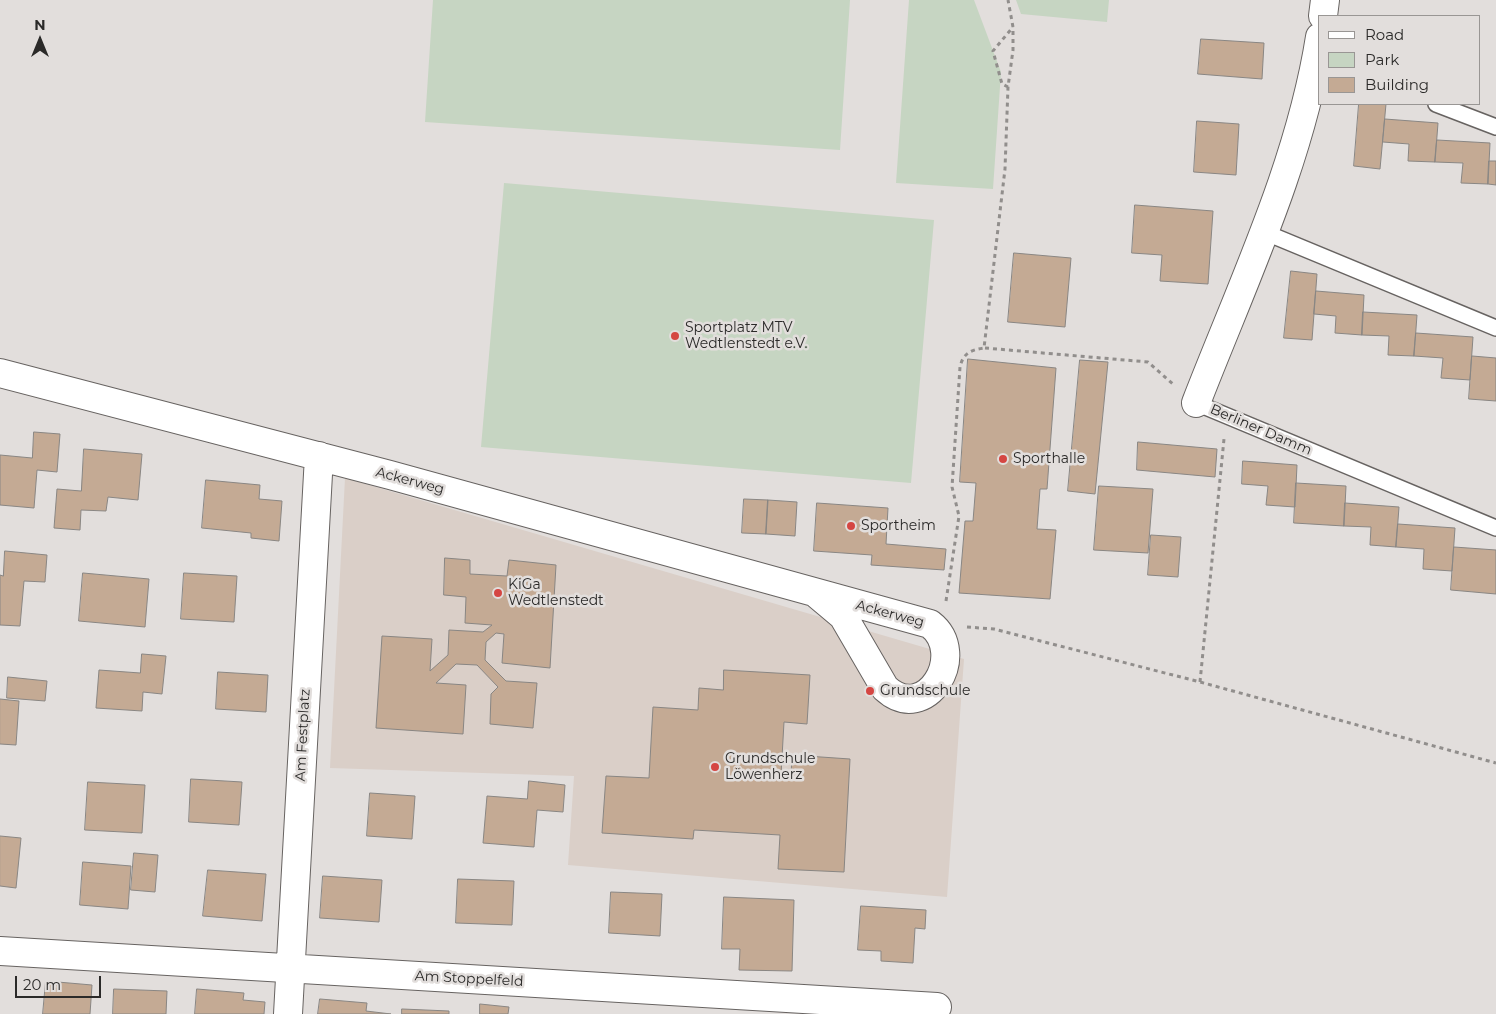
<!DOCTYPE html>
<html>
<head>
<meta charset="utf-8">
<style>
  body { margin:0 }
  #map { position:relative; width:1496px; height:1014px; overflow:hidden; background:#e2dedc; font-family:Montserrat,sans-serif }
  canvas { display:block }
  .legend { position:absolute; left:1318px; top:15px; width:162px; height:90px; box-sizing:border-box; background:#e2dedc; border:1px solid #999694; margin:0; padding:6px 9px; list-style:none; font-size:15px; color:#2b2a29 }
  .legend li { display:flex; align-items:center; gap:10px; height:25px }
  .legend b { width:25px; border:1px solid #999694 }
  .north { position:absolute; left:15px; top:15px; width:50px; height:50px; -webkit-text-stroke:4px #e2dedc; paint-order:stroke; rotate:0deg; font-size:14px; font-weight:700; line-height:20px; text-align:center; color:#2b2a29 }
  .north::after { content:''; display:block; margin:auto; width:18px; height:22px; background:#2b2a29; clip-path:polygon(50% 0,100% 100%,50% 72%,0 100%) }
  .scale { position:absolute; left:15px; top:976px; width:86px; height:22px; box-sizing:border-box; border:2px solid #2b2a29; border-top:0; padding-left:6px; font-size:15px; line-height:18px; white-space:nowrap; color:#2b2a29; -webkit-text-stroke:4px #e2dedc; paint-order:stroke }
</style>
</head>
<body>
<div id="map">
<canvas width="1496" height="1014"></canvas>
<ul class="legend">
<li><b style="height:6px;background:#fff"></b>Road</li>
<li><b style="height:14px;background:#c6d5c2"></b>Park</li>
<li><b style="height:14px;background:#c4aa94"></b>Building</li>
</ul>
<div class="north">N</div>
<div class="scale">20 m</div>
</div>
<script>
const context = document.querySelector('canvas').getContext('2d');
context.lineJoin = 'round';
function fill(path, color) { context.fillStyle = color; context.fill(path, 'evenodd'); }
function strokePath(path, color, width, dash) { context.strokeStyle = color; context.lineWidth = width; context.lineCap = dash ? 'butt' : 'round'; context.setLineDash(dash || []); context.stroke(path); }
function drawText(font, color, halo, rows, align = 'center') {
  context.font = font + ' Montserrat,sans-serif'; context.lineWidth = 5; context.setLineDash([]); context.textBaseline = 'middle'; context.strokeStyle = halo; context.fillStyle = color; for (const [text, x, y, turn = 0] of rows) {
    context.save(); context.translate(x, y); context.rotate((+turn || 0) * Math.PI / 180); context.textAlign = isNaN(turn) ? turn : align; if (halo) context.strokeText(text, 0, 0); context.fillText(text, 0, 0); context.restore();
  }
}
fill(new Path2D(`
  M345,478l619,181 -17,238 -379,-32 6,-89 -244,-8z`), '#dacfc8');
fill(new Path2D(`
  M433,0h417l-10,150 -415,-28z
  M909,0h65l27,72 -8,117 -97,-6z
  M1016,0h93l-2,22 -86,-8z
  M504,183l430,37 -23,263 -430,-36z`), '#c6d5c2');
const building = new Path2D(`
  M1201,39l63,4 -2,36 -64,-5z
  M1359,104h27l-6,65 -26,-3z
  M1385,119l53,4 -3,39 -27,-1 1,-17 -26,-2z
  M1197,121l42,3 -3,51 -42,-3z
  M1437,140l53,3 -2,41 -27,-1 2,-20 -28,-1z
  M1489,161h7v24l-8,-1z
  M1135,205l78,6 -5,73 -48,-3 2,-26 -30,-2z
  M1014,253l57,5 -6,69 -57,-5z
  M1291,271l26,3 -5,66 -28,-2z
  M1316,291l48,4 -2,40 -27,-2 1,-17 -22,-2z
  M1363,312l54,3 -3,41 -26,-1 1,-19 -27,-1z
  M1416,333l57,4 -3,43 -29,-2 2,-20 -29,-2z
  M1472,356l24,2v43l-27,-2z
  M968,359l88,9 -9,121h-7l-3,40 19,1 -6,69 -91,-6 6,-72h8l3,-38 -16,-1z
  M1080,360l28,2 -13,132 -27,-3z
  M34,432l26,2 -3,38 -20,-2 -3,38 -34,-3v-50l32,3z
  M1138,442l79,7 -2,28 -78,-7z
  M84,449l58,5 -4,46 -30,-3 -2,14 -25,-1 -1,20 -26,-2 3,-39 24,2z
  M1243,461l54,4 -2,42 -29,-2 2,-19 -26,-2z
  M206,480l54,5 -1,14 23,2 -3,40 -28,-3v-5l-49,-5z
  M1296,483l50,3 -2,40 -50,-3z
  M1099,486l54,3 -5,64 -54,-3z
  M744,499l24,1 -2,34 -24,-1z
  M768,500l29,2 -2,34 -29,-2z
  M817,503l71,5 -2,36 60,5 -2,21 -73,-5 1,-10 -58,-4z
  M1345,503l54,4 -3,40 -26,-2 1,-18 -27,-1z
  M1398,524l57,4 -3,43 -29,-2 1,-20 -28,-2z
  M1151,535l30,2 -3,40 -30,-2z
  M1454,547l42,3v44l-45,-4z
  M5,551l42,4 -2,27 -21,-1 -4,45 -20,-1v-50l3,1z
  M445,558l25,2v14l37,2 2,-16 47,5 -6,103 -48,-5 2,-29 -8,-1 -10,9 -1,18 21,21 31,2 -4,45 -43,-4 1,-30 7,-7 -21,-22 -21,-1 -20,19 30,2 -3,49 -87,-6 6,-92 50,3 -2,32 18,-16 1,-25 34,2 9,-7 -27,-2 1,-26 -22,-2z
  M83,573l66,6 -4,48 -66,-6z
  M184,573l53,3 -3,46 -53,-3z
  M142,654l24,2 -4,38 -19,-2 -1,19 -46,-3 3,-38 41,3z
  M724,670l86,5 -3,49 -23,-2 -3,53 10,1 1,-21 58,4 -6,113 -66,-3 2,-34 -86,-5 -1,9 -91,-6 4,-57 43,2 4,-71 45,3 1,-22 24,2z
  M218,672l50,3 -2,37 -50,-3z
  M8,677l39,4 -2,20 -38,-3z
  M0,699l19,2 -3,44 -16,-1z
  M191,779l51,3 -3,43 -50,-3z
  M529,781l36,4 -2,27 -26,-2 -3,37 -51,-4 4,-47 40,3z
  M88,782l57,3 -3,48 -57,-3z
  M370,793l45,3 -3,43 -45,-3z
  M0,836l21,2 -5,50 -16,-2z
  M134,853l24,2 -3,37 -24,-2z
  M83,862l48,4 -3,43 -48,-4z
  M208,870l58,4 -4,47 -59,-5z
  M323,876l59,4 -3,42 -59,-4z
  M458,879l56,2 -2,44 -56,-2z
  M611,892l51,2 -2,42 -51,-3z
  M724,897l70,3 -2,71 -53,-1 1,-21h-18z
  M861,906l65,4 -1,19 -10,-1 -2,35 -32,-2v-10l-23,-1z
  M46,981l46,4 -2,29h-47z
  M114,989l53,2 -1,23h-53z
  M197,989l47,4 -1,7 22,2 -1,12h-69z
  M320,999l47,4 -1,8 25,3h-73z
  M480,1004l29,3 -1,7h-28z
  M402,1009l47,2v3h-47z`);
fill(building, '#c4aa94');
strokePath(building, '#898683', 1);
const service = new Path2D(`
  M1436,104l60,23
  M1264,232l232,96
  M1196,403l300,125`);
const minor = new Path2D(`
  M1323,16l2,-16
  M0,373l390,102 540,149c39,30 -4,102 -45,64l-42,-72 -25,-21
  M1196,403c46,-119 104,-239 124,-366
  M0,951l937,56
  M288,1014l31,-558`);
strokePath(service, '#676361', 18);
strokePath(minor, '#676361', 30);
strokePath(new Path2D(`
  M1008,87l-6,-3 -9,-33 20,-24
  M985,348l163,14 26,23
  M946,601l13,-85 -7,-29 8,-120c3,-14 11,-17 24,-19l21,-179 3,-82 5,-37v-23l-5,-27
  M967,627l27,2 206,53 296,81
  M1200,682l24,-243`), '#918e8c', 3, [4, 4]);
strokePath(service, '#fff', 15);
strokePath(minor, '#fff', 28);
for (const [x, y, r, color] of [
  [675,336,5,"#d54642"],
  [1003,459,5,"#d54642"],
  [851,526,5,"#d54642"],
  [498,593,5,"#d54642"],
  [870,691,5,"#d54642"],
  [715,767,5,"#d54642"]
]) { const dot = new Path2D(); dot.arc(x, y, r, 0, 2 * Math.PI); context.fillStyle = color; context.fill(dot); strokePath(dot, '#e2dedc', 2); }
drawText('14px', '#2b2a29', '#e2dedc', [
  ["Sportplatz MTV",685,328],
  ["Wedtlenstedt e.V.",685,344],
  ["Sporthalle",1013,459],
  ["Sportheim",861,526],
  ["KiGa",508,585],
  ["Wedtlenstedt",508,601],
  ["Grundschule",880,691],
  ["Grundschule",725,759],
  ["Löwenherz",725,775]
], 'left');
drawText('14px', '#2b2a29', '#e2dedc', [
  ["Berliner Damm",1261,430,23],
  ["Ackerweg",410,481,15],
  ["Ackerweg",890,614,15],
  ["Am Festplatz",303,735,-87],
  ["Am Stoppelfeld",469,979,3]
]);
</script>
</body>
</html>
